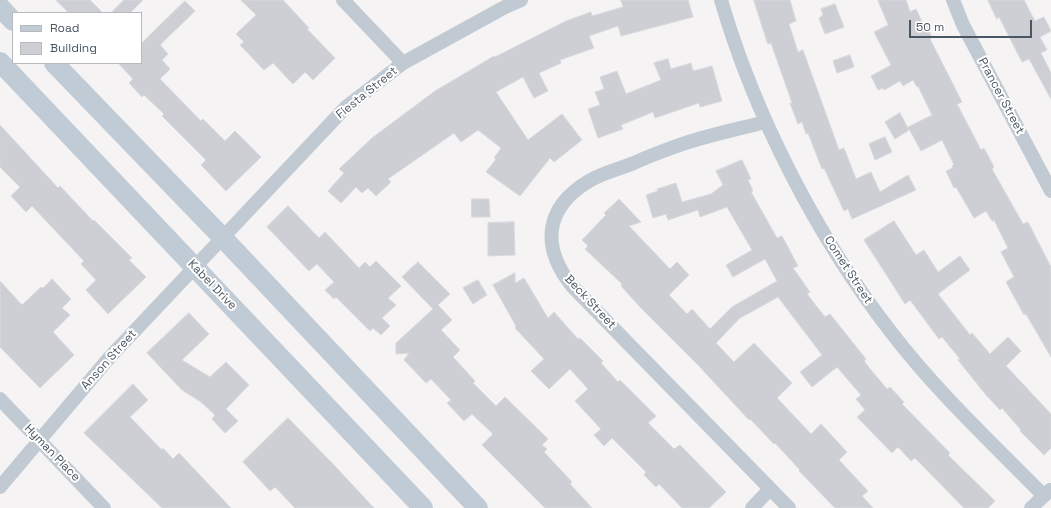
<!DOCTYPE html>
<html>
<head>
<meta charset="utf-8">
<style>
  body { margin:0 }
  #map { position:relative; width:1051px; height:508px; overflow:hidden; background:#f5f3f3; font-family:"Space Grotesk",sans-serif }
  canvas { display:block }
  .legend { position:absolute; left:12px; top:12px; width:130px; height:52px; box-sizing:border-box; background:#fff; border:1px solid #b7bbc0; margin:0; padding:5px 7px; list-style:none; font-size:12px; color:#4a5661 }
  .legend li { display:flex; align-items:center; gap:8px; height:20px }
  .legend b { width:20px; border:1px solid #b7bbc0 }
  .scale { position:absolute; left:909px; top:20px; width:123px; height:18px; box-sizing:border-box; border:2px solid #4a5661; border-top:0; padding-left:5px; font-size:12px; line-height:14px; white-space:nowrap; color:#4a5661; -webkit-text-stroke:3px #fff; paint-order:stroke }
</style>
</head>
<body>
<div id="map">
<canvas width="1051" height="508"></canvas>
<ul class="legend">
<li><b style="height:5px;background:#c1cbd6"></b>Road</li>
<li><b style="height:11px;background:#cdcfd5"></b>Building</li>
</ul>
<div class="scale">50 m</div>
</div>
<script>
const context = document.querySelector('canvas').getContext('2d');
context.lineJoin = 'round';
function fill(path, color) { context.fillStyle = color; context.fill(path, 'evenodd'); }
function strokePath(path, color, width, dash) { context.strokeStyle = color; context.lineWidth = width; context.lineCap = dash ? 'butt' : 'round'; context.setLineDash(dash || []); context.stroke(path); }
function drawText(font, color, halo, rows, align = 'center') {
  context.font = font + ' "Space Grotesk",sans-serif'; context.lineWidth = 4; context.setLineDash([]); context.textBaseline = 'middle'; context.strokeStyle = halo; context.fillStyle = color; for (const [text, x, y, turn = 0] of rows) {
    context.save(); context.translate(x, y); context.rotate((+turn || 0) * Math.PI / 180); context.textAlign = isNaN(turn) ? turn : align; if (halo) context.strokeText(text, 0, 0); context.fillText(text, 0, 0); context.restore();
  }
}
const building = new Path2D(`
  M56,0h34l13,13h-34z
  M124,0h19l-13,13h-19z
  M241,0h42l26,28 -2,1 28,29 -22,22 -8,-8 -12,12 -20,-21 -9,7 -24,-25 4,-3 -8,-8 20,-19z
  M621,0h67l5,17 -72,19 -3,-10 -29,10 5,12 -34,12 1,3 -22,10 9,18 -14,7 -11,-21 -27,15 32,48 34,-26 20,26 -28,22 -4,-4 -30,38 -34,-24 10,-13 -2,-1 7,-10 -23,-18 -17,12 -7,-9 -66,46 3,3 -15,14 -8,-8 -6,5 -6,-6 -15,16 -13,-12 16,-18 -5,-4 33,-31 63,-47 59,-35 1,1 71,-36 25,-9 1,4 31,-9z
  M754,0h36l6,21 -7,3 9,28 5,-2 36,100 5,-2 12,31 15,-7 9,20 28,-17 8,15 -64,29 -4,-10 -4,2 -20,-43 -2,1 -14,-36 -2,1 -4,-12 -4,2 -8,-21h2l-21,-60 -3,1z
  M878,0h28l4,12 6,-3 7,15 2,-1 7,14 -2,2 32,63 -5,2 24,46 3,-2 10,19 -2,2 31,55 5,-2 23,45v90l-25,-43 -2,1 -18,-33 8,-5 -13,-25 7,-4 -14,-28 -2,1 -6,-10 -12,7 -18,-31 -2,1 -8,-17 7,-3 -1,-2 2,-1 -12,-25 -21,11 -13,-24 24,-12 -14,-29 -1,1 -4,-7 -10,6 -3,-5 -16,9 -1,-2 -5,2 -7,-14 20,-11 -17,-33 14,-7z
  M988,0h36l11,21 9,-4 7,14 -11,6 7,13 -6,3 10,20v26l-22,-40 -7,3 -23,-45 -2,2z
  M185,1l10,10 -35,34 8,9 -6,6 8,9 -10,10 41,42 2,-2 22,22 10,-10 26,26 -35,34 -25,-26 5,-5 -44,-44 2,-2 -20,-19 -2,2 -13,-14 4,-4 -15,-16h23v-19z
  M835,4l9,23 -19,7 -6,-16 4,-3 -2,-6z
  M850,55l4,12 -17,6 -4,-12z
  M668,59l3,10 20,-6 2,8 19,-5 10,35 -22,6 -1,-4 -44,15 -2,-6 -32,13 2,4 -25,9 -10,-29 12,-4 -5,-13 9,-3 -4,-12 17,-6 9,23 35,-14 -7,-17z
  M900,113l9,17 -14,9 -10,-17z
  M0,125l58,63 2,-2 33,35 1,-1 38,38 -3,2 17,17 -38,37 -22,-24 10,-10 -15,-16 3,-3 -52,-55 -6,6 -15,-16 9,-9 -20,-20z
  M885,137l7,15 -17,8 -6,-16z
  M742,160l9,19 -3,1 5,11 -2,1 26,46 5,-2 16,30 -5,2 17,24 -3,2 18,23 5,-3 36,45 -2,2 7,9 16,19 3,-2 14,15 -2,2 48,49 -2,2 47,46 -7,7h-24l-49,-50 -4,3 -13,-14 -6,6 -35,-36 8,-7 -9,-11 5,-4 -24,-28 -25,20 -12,-15 22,-17 -44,-58 -38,21 -24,25 18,19 20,-19 38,40 -15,15 34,36 10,-10 26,28 -8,8 29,31 -6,5 11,12h-38l-36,-37 1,-1 -25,-27 -1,1 -24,-25 -1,1 -51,-55 -57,-57 -20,-22 1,-2 -37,-35 3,-3 -6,-6 24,-25 -2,-2 15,-14 22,23 -12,4 41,43 7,-7 12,13 -20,20 18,19 5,-5 18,20 22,-22 45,-26 -12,-22 -32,18 -7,-12 26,-15 -25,-43 -27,10 -2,-7 -30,10 -2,-6 -13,4 -7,-23 12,-4 -1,-2 19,-6 6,19 29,-8 12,-9 -7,-14z
  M472,199h17l1,18h-18z
  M288,206l31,32 6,-6 34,36 6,-6 5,5 6,-6 25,25 -13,12 8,7 -14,13 8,8 -9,9 -8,-7 -3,3 -34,-34 -2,2 -9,-9 9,-8 -17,-18 -8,7 -42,-44z
  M894,221l22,34 8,-5 14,22 22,-16 10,14 -32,24 32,41 2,-2 18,21 18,-17 13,14 -15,15 45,48v34l-7,7 -24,-24 1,-1 -19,-22 -2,2 -14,-15 -28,-35 2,-1 -18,-22 -3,2 -29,-39 -5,4 -41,-64z
  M514,222l1,33 -27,1v-33z
  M418,262l32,32 -12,11 14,15 -11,10 19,20 -7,7 22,24 -2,2 23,23 9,-9 43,42 -6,6 5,4 -3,3 28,30 -2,2 22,24h-47l-63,-63 11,-11 -21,-20 -8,7 -17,-18 4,-3 -20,-21 -5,4 -22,-23 5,-7 -13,1v-11l37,-34 -31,-32z
  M515,273v10l9,-5 24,40 6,-6 24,27 2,-1 23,23 -2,2 17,19 2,-2 36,36 -8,7 26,26 6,-4 46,47 -17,16h-27l-23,-24 -3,3 -12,-12 2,-3 -34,-34 -8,8 -10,-11 7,-6 -26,-28 13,-12 -18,-20 -21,20 -18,-18 13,-12 -29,-31 1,-2 -23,-41z
  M52,279l19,20 -9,9 8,7 -17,17 21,23 -34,33 -40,-41v-66l22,24 19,-18 2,1z
  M478,280l9,15 -14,9 -10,-16z
  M189,313l20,21 -27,26 28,17 16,-15 23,23 -23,24 12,12 -13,12 -13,-14 3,-4 -14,-13 -19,-12 -35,-37z
  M133,384l15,16 -18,17 32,33 1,-2 10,11 6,-6 52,55h-69l-78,-75z
  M288,418l45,46 41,44h-79l-20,-21 -5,4 -27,-29z`);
fill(building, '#cdcfd5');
strokePath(building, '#d7d9de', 1);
strokePath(new Path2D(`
  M343,0l60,63
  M721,0c34,116 96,237 170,332 45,59 101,111 153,164
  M953,0l10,25 88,166
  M765,122c-30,8 -62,14 -91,25 -14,5 -27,10 -40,16 -15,6 -32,10 -45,18 -45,27 -48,66 -17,105l217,222
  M0,399l104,109
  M0,487l109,-129 237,-251 57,-44 102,-56 16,-7
  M752,508l18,-19
  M1031,508l19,-18`), '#c1cad2', 14);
strokePath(new Path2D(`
  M0,7l13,14
  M0,62l423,446
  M54,63l168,174 256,271`), '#c1cbd6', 20);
drawText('12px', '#4a5661', '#fff', [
  ["Fiesta Street",367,93,-39],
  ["Prancer Street",1001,96,62],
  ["Comet Street",848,270,57],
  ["Kabel Drive",212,285,46],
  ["Beck Street",590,302,47],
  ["Anson Street",109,360,-48],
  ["Hyman Place",52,453,46]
]);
</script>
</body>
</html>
